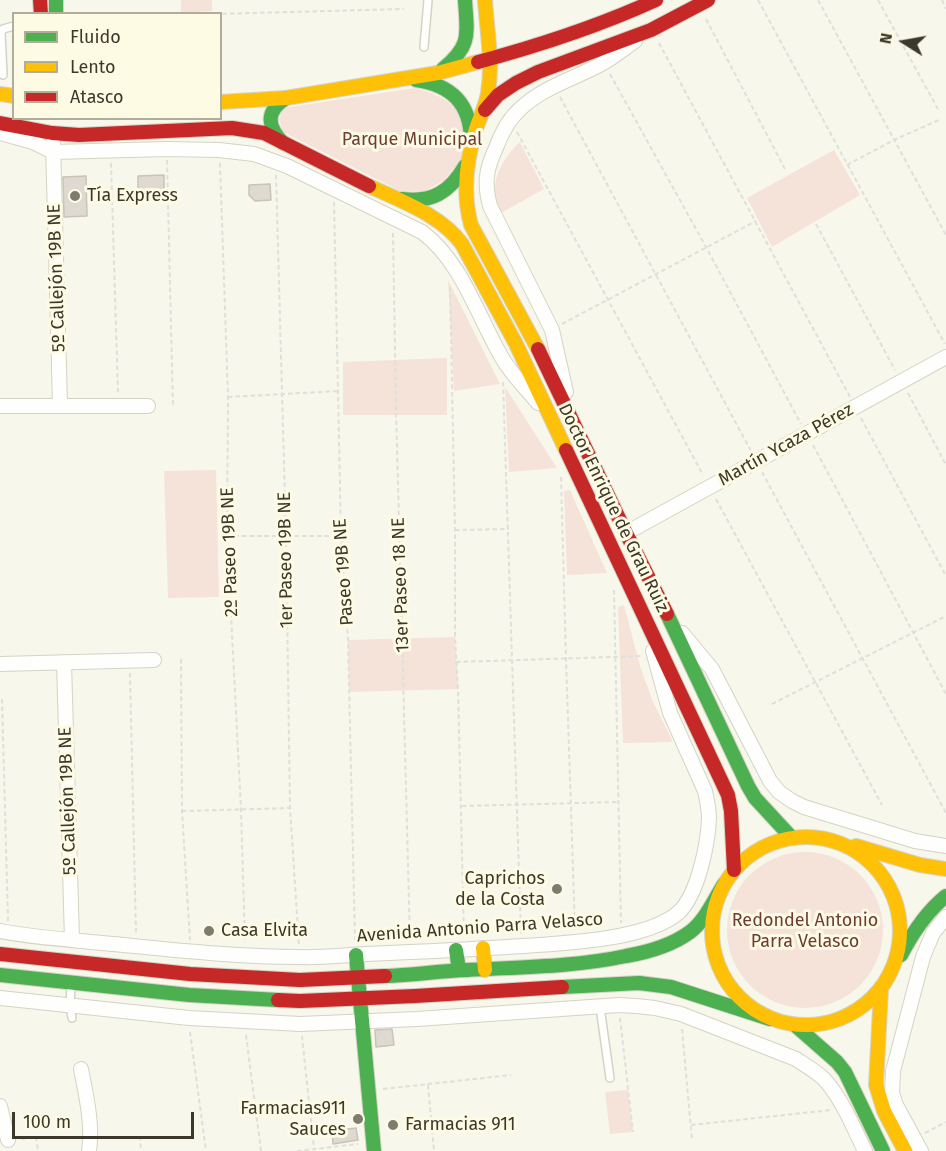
<!DOCTYPE html>
<html>
<head>
<meta charset="utf-8">
<style>
  body { margin:0 }
  #map { position:relative; width:946px; height:1151px; overflow:hidden; background:#f8f7eb; font-family:"Fira Sans",sans-serif }
  canvas { display:block }
  .legend { position:absolute; left:12px; top:12px; width:210px; height:108px; box-sizing:border-box; background:#fefbe5; border:2px solid #b0ad9b; margin:0; padding:8px 10px; list-style:none; font-size:18px; color:#3c392b }
  .legend li { display:flex; align-items:center; gap:12px; height:30px }
  .legend b { width:30px; border:2px solid #b0ad9b }
  .north { position:absolute; left:874px; top:12px; width:60px; height:60px; -webkit-text-stroke:4px #fefbe5; paint-order:stroke; rotate:281deg; font-size:16px; font-weight:700; line-height:24px; text-align:center; color:#3c392b }
  .north::after { content:''; display:block; margin:auto; width:21px; height:27px; background:#3c392b; clip-path:polygon(50% 0,100% 100%,50% 72%,0 100%) }
  .scale { position:absolute; left:12px; top:1112px; width:182px; height:27px; box-sizing:border-box; border:3px solid #3c392b; border-top:0; padding-left:8px; font-size:18px; line-height:21px; white-space:nowrap; color:#3c392b; -webkit-text-stroke:4px #fefbe5; paint-order:stroke }
</style>
</head>
<body>
<div id="map">
<canvas width="946" height="1151"></canvas>
<ul class="legend">
<li><b style="height:8px;background:#4caf50"></b>Fluido</li>
<li><b style="height:8px;background:#ffc107"></b>Lento</li>
<li><b style="height:8px;background:#c62828"></b>Atasco</li>
</ul>
<div class="north">N</div>
<div class="scale">100 m</div>
</div>
<script>
const context = document.querySelector('canvas').getContext('2d');
context.lineJoin = 'round';
function fill(path, color) { context.fillStyle = color; context.fill(path, 'evenodd'); }
function strokePath(path, color, width, dash) { context.strokeStyle = color; context.lineWidth = width; context.lineCap = dash ? 'butt' : 'round'; context.setLineDash(dash || []); context.stroke(path); }
function drawText(font, color, halo, rows, align = 'center') {
  context.font = font + ' "Fira Sans",sans-serif'; context.lineWidth = 6; context.setLineDash([]); context.textBaseline = 'middle'; context.strokeStyle = halo; context.fillStyle = color; for (const [text, x, y, turn = 0] of rows) {
    context.save(); context.translate(x, y); context.rotate((+turn || 0) * Math.PI / 180); context.textAlign = isNaN(turn) ? turn : align; if (halo) context.strokeText(text, 0, 0); context.fillText(text, 0, 0); context.restore();
  }
}
fill(new Path2D(`
  M181,0h31v11l-31,2z
  M415,88c18,5 41,12 46,32 3,11 3,24 4,35l-21,25 -19,11h-25l-117,-59 -4,-13 4,-10 7,-2z
  M520,142l24,47 -43,24c-1,-4 -4,-9 -5,-14 -5,-21 9,-44 24,-57z
  M834,150l26,45 -88,52 -25,-49z
  M448,280l52,104 -46,7z
  M447,358v57h-104v-53z
  M505,387l52,81 -48,4z
  M216,470l3,127 -51,1 -4,-127z
  M570,490l37,83 -40,2 -3,-84z
  M624,605l16,61 13,36 20,40 -50,1 -5,-136z
  M455,637l3,52 -109,3 -1,-52z
  M727 930a78 78 0 1 1 156 0a78 78 0 1 1-156 0Z
  M628,1090l5,42 -23,2 -5,-42z`), '#f5e3d9');
const building = new Path2D(`
  M164,175v16l-26,1v-16z
  M86,176l1,40 -23,1 -1,-40z
  M270,184l1,16 -16,1 -6,-6v-10z
  M392,1029l2,16 -18,2 -1,-17z
  M356,1128l2,12 -25,4 -1,-13z`);
fill(building, '#dfdad1');
strokePath(building, '#c9c3b8', 1.5);
const lane = new Path2D(`
  M424,47l4,-47
  M3,75l-2,-42 2,-4 11,-3
  M71,984l-1,22 2,12
  M600,1007l10,71`);
const street = new Path2D(`
  M0,133l33,9 20,10 114,-3 52,1 35,4 33,12 135,66c39,29 55,82 79,124 9,17 25,32 37,47
  M53,143l7,262
  M566,392l-14,-62 -62,-124c-6,-23 -4,-37 6,-58 5,-14 13,-29 24,-39 24,-23 57,-31 85,-47 10,-6 20,-14 30,-21
  M0,406h148
  M626,533l320,-176
  M682,633l30,36 58,112 9,11 13,9 12,6 111,34 31,5
  M64,662l8,278
  M0,664l154,-4
  M0,931c37,7 75,9 113,13 61,6 124,13 186,13 22,1 45,-2 68,-3 47,-2 93,-4 140,-7 44,-3 139,-5 172,-35 19,-18 29,-68 30,-94 0,-9 -2,-18 -4,-27l-35,-78 -17,-62
  M0,998l189,20 111,6 117,-5 202,-14 17,1 19,2 26,6 115,45c9,6 19,12 27,19 19,20 30,49 42,73
  M81,1069c5,26 12,55 8,82
  M0,1106l8,34
  M921,1151l-25,-46 -4,-12 1,-22 30,-114 10,-24 13,-16`);
const fast = new Path2D(`
  M56,0v14
  M443,69c29,-24 24,-35 22,-69
  M416,80c35,5 54,23 55,59
  M283,143c-16,-17 -18,-31 3,-45
  M402,199c30,4 48,-7 63,-33
  M667,614l81,172 7,12 36,39
  M456,950l3,20
  M356,955l18,196
  M901,955c12,-23 25,-43 45,-59
  M0,975l189,20 89,5
  M385,976c28,-1 55,-5 82,-6 54,-3 107,-3 159,-14 23,-4 45,-10 64,-24 15,-11 24,-32 34,-48
  M562,987l77,-4 32,4 99,32
  M796,1026l41,36 8,10 38,79`);
const slow = new Path2D(`
  M485,0c2,31 8,62 3,93 -2,12 -8,24 -12,36 -10,32 -14,63 -5,96l67,124
  M0,94l14,2
  M220,102l66,-4 152,-25 40,-11
  M369,186c32,15 72,29 93,58l54,100 50,106
  M712 931a94 94 0 1 1 188 0a94 94 0 1 1-188 0Z
  M856,846l64,19 26,4
  M483,948l2,22
  M881,989l-5,96 8,26 21,40`);
const jam = new Path2D(`
  M40,0l1,14
  M478,62c60,-16 121,-36 178,-62
  M485,110l13,-15 18,-12 22,-11 113,-42 57,-30
  M0,123l52,10 27,2 153,-7 32,5 105,53
  M538,349l88,184 41,81
  M566,450l162,345 3,16 3,59
  M0,954l190,20 110,6 85,-4
  M278,1000l22,1 115,-5 147,-9`);
strokePath(lane, '#d4d3c6', 10);
strokePath(street, '#d4d3c6', 16);
strokePath(fast, '#d4d3c6', 16);
strokePath(slow, '#d4d3c6', 16);
strokePath(jam, '#d4d3c6', 16);
strokePath(new Path2D(`
  M758,0l187,344
  M818,0l128,235
  M878,0l61,111
  M942,0l4,9
  M215,14l189,-5
  M706,19l80,152
  M659,43l191,354
  M610,74l96,173 95,177
  M560,97l191,354
  M517,132l186,343
  M167,160l6,247
  M111,163l7,231
  M220,163l8,234 -1,139 14,273 4,134
  M847,165l47,-25 45,-20
  M276,175l10,361 4,272 9,138
  M334,202l7,334 7,104 7,300
  M816,224l79,146
  M393,233l3,175 14,533
  M450,287l5,243v107l3,52 6,249
  M562,324l194,-103
  M503,382l18,552
  M908,393l38,72
  M228,397l111,-6
  M861,418l85,158
  M813,445l133,249
  M762,472l184,341
  M561,477l5,182 9,271
  M716,499l166,306
  M455,530l54,-1
  M227,536h114
  M614,590l7,333
  M181,659l1,152 8,129
  M456,662l186,-6
  M130,673l6,261
  M2,699l6,222
  M772,704l174,-88
  M462,806l156,-4
  M182,811l108,-3
  M620,1018l13,114
  M682,1029l10,111
  M190,1032l16,119
  M246,1035l15,116
  M302,1036l12,113
  M428,1085l6,66
  M383,1089l128,-14
  M691,1125l140,-15
  M925,1133l21,-11
  M140,1136l1,15
  M21,1139l15,-2 2,14
  M297,1151l61,-7`), '#dfdfdb', 2, [4.5, 3]);
strokePath(lane, '#fefefc', 7);
strokePath(street, '#fefefc', 14);
strokePath(fast, '#4caf50', 14);
strokePath(slow, '#ffc107', 14);
strokePath(jam, '#c62828', 14);
for (const [x, y, r, color] of [
  [75,196,6,"#7e7c6e"],
  [557,889,6,"#7e7c6e"],
  [209,931,6,"#7e7c6e"],
  [358,1119,6,"#7e7c6e"],
  [393,1125,6,"#7e7c6e"]
]) { const dot = new Path2D(); dot.arc(x, y, r, 0, 2 * Math.PI); context.fillStyle = color; context.fill(dot); strokePath(dot, '#fefbe5', 2); }
drawText('18px', '#6e3c32', '#fefbe5', [
  ["Parque Municipal",412,140],
  ["Redondel Antonio",805,921],
  ["Parra Velasco",805,942]
]);
drawText('18px', '#3c392b', '#fefbe5', [
  ["Tía Express",87,196],
  ["Caprichos",545,879,"right"],
  ["de la Costa",545,900,"right"],
  ["Casa Elvita",221,931],
  ["Farmacias911",346,1109,"right"],
  ["Sauces",346,1130,"right"],
  ["Farmacias 911",405,1125]
], 'left');
drawText('18px', '#3c392b', '#fefbe5', [
  ["5º Callejón 19B NE",57,278,-92],
  ["Martín Ycaza Pérez",786,445,-29],
  ["Doctor Enrique de Grau Ruiz",613,508,64],
  ["2º Paseo 19B NE",230,552,-92],
  ["1er Paseo 19B NE",286,560,-91],
  ["Paseo 19B NE",344,572,-94],
  ["13er Paseo 18 NE",401,585,-92],
  ["5º Callejón 19B NE",68,801,-92],
  ["Avenida Antonio Parra Velasco",480,928,-4]
]);
</script>
</body>
</html>
